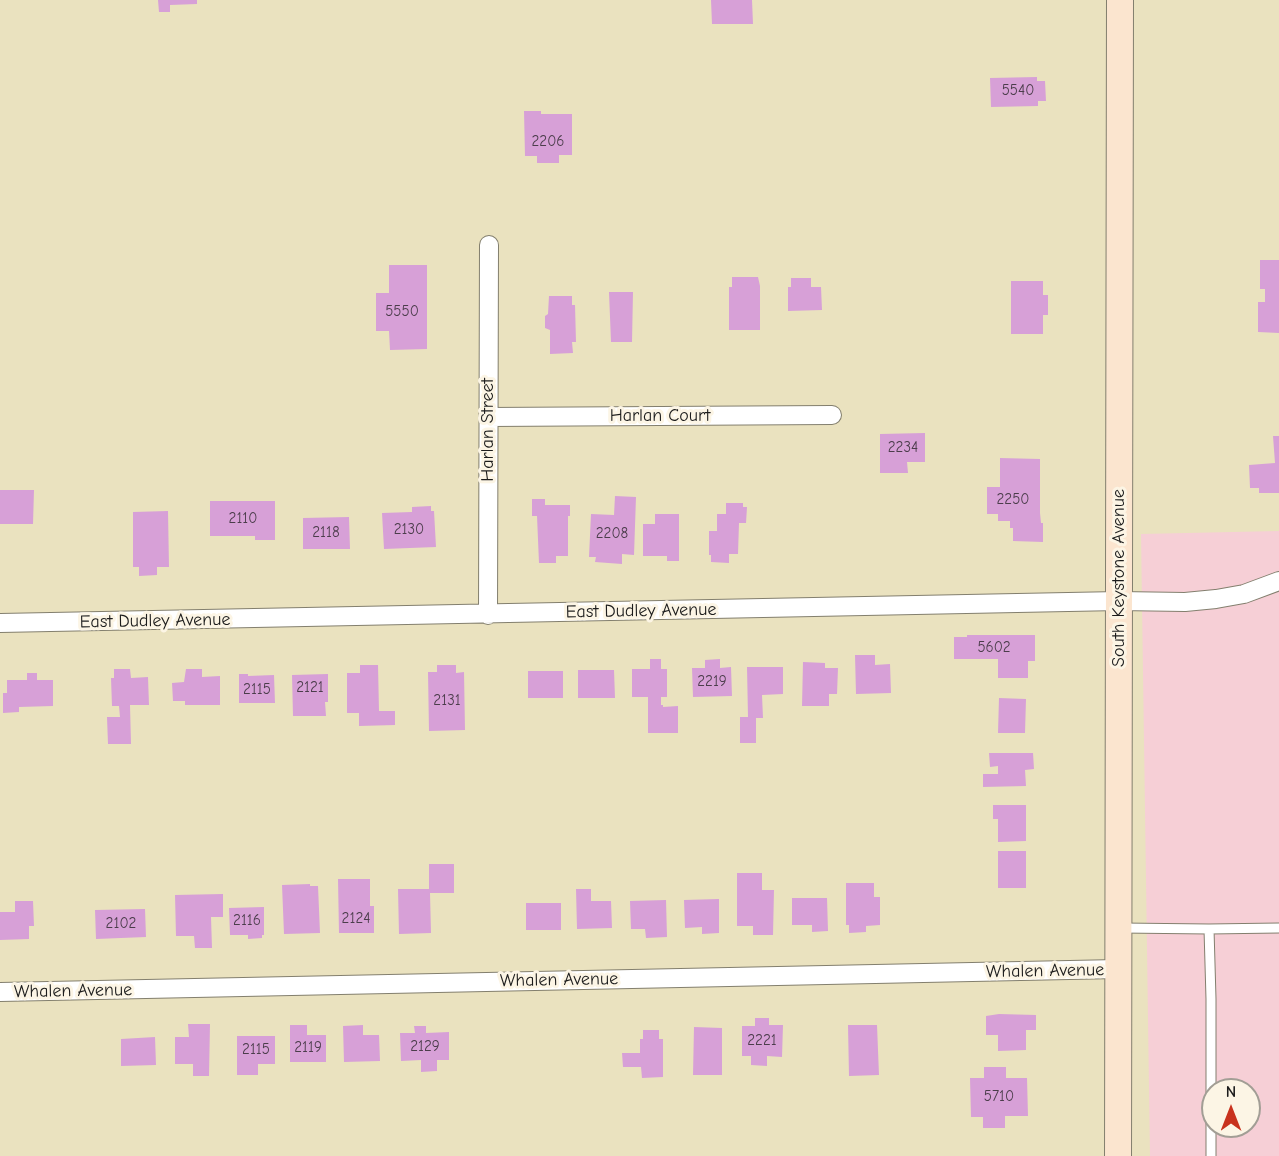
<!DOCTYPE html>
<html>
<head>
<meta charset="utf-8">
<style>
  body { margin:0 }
  #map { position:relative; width:1279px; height:1156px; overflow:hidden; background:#eae2bf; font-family:"Comic Neue",sans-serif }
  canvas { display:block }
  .north { position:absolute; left:1201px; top:1078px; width:60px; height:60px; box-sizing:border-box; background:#fcf5e5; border:2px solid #a29e95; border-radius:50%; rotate:0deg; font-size:16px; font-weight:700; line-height:24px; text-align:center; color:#1c1c1c }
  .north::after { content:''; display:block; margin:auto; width:21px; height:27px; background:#c8321e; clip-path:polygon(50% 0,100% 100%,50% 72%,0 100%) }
</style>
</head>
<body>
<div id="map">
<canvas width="1279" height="1156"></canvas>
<div class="north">N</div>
</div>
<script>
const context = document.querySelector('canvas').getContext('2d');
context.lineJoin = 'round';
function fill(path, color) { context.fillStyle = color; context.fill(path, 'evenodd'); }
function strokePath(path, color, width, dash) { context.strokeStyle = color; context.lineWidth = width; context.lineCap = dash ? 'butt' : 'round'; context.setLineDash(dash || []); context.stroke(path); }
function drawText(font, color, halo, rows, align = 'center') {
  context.font = font + ' "Comic Neue",sans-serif'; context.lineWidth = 6; context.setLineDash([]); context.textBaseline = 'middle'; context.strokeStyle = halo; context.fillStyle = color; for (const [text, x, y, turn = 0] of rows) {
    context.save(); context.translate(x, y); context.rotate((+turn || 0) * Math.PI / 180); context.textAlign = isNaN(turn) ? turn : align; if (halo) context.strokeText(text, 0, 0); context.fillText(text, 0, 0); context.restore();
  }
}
fill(new Path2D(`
  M1279,531v625h-129l-9,-622zM1213,1090h36v36h-36z`), '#f6cfd6');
fill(new Path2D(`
  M158,0h39v4l-27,1v7h-11z
  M711,0h41l1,24h-41z
  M1037,77v4h8l1,20h-8v5l-47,1 -1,-29z
  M524,111h17v3h31v41h-13v8h-22v-7h-12z
  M1260,260h19v73l-21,-1v-30h7v-13h-5z
  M389,265h38v84l-37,1 -1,-19h-13v-38h13z
  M732,277h26l2,9v44h-31v-43h3z
  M791,278h20v9h10l1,23 -34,1v-24h3z
  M1011,281h32v14h5v20h-5v19h-32z
  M609,292h24l-1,50h-21z
  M549,296h23v9h3l1,37h-4l1,11 -23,1v-24l-5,-2v-12l3,-2z
  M925,433v29h-18l1,11h-28v-39z
  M1273,436h6v57h-20v-5h-9l-1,-23 26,-2z
  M1000,458l40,1v54l1,10h2v19l-30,-1v-13h-3v-7h-12v-7h-11v-27h13z
  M0,490h34l-1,34h-33z
  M615,496l21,1 -2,58 -12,-1v10l-27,-2 1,-5h-7l2,-43 23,1z
  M532,499h13v6h25v11h-2v40h-12v7h-17l-2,-47h-5z
  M210,501h65v39h-20v-4h-45z
  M726,503h17v4h4l-1,16h-7l-1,31h-9v9l-18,-1v-7h-2v-24h8v-17h9z
  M431,506v5h3l2,36 -52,2 -2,-36 30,-1v-5z
  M168,511l1,56h-12v8l-18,1v-9h-6v-55z
  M655,514h24v47h-12v-5h-24v-32h12z
  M349,517l1,32h-47v-31z
  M967,635h68v26h-7v17h-30v-19h-44v-22h13z
  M855,655h20v10l15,-1 1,29 -35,1z
  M650,659h11v10h6v28h-6v8h2v2l15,-1v27h-30v-36h-16v-28h18z
  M720,659v9l11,-1 1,29 -39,1 -1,-29h13v-8z
  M803,662l22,1v5h13l-1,26h-8v12h-27z
  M360,665h18l1,46h16v14l-36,1v-13h-12v-40h13z
  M437,665h19v8l8,-1 1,58 -36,1 -1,-59h9z
  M747,667h36v27l-21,1 1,23h-7v25h-16v-26h8z
  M114,669h16l1,9 17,-1 1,28h-19l1,39h-23l-1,-27h13l-1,-11h-7l-1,-28h3z
  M186,669h16v8l18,-1v29h-35v-4h-12l-1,-18 12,-1z
  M578,670h36l1,28h-37z
  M528,671h35v27h-35z
  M27,673h10v7h16v26l-34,1v5l-16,1v-20h4v-13h20z
  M239,674h9v2l26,-1 1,28h-36z
  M328,674v28h-3l1,14h-33l-1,-41z
  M999,698l27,1 -1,34h-27z
  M989,753h44l1,16 -9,1 1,16 -43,1v-13h15v-8l-8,1z
  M993,805h33v36l-28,1v-23h-5z
  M998,851h28v37h-28z
  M429,864h25v29h-24l1,40 -32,1 -1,-45h31z
  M737,873h25v17h12l-1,45h-20v-9h-16z
  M338,879h32v27h4v27h-35z
  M846,883h28v14h6v28l-14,1v6l-17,1v-8h-3z
  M310,884v2h8l2,47 -36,1 -2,-49z
  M576,889h15v12h20l1,27 -35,1z
  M223,894v23h-12l1,31h-17l-1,-12h-18l-1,-41z
  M792,898h35l1,33 -16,1v-7h-20z
  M719,899v34l-17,1v-7l-17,1 -1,-28z
  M666,900l1,37 -21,1 -1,-9h-14l-1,-28z
  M15,901h18l1,25h-5v13l-29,1v-28h15z
  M526,903h35v27h-35z
  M264,907v28h-2v3l-14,1v-4h-18l-1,-27z
  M145,909l1,28 -50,2 -1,-29z
  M999,1014l37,1v15h-10v20l-28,1v-16h-12v-19z
  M755,1018h14v7h14l-1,32 -15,-1v10l-16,-1v-9h-9v-30h13z
  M188,1024h22l-1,52h-16v-12h-18v-27h14z
  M290,1025h17v10h19v27h-36z
  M363,1025v10h16l1,26 -36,1 -1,-36z
  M848,1025h29l2,50 -30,1z
  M414,1026h12v7l23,-1v28h-12v11l-16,1v-12l-20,1 -1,-28h15z
  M694,1027l28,1v47h-29z
  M643,1030h16v9h4v38l-21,1 -1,-11h-18l-1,-14h18v-14h3z
  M237,1036h38v28h-17v11h-21z
  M155,1037l1,28 -35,1v-27z
  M984,1067h22v11h21l1,38h-23v12h-22v-11h-12l-1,-39h14z`), '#d7a0d7');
const service = new Path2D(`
  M1121,928l88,1 2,70v157
  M1209,929l70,-1`);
const minor = new Path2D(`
  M488,417l344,-2
  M488,615l1,-370
  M0,623l1119,-22 66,1 31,-3 28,-5 35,-13
  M0,992l1118,-23`);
const secondary = new Path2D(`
  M1118,1156l2,-1156`);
strokePath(service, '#837f6e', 11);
strokePath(minor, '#837f6e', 20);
strokePath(secondary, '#837f6e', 28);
strokePath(service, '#fff', 9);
strokePath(minor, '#fff', 18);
strokePath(secondary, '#fbe5cf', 26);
drawText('15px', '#4b3d4b', null, [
  ["5540",1018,91],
  ["2206",548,142],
  ["5550",402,312],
  ["2234",903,448],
  ["2250",1013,500],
  ["2110",243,519],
  ["2130",409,530],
  ["2118",326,533],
  ["2208",612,534],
  ["5602",994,648],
  ["2219",712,682],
  ["2121",310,688],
  ["2115",257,690],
  ["2131",447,701],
  ["2124",356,919],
  ["2116",247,921],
  ["2102",121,924],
  ["2221",762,1041],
  ["2129",425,1047],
  ["2119",308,1048],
  ["2115",256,1050],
  ["5710",999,1097]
]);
drawText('18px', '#1c1c1c', '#fcf5e5', [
  ["Harlan Court",660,416],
  ["Harlan Street",488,430,-90],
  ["South Keystone Avenue",1119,578,-90],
  ["East Dudley Avenue",641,611,-1],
  ["East Dudley Avenue",155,621,-1],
  ["Whalen Avenue",1045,971,-1],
  ["Whalen Avenue",559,980,-1],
  ["Whalen Avenue",73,991,-1]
]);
</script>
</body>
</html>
